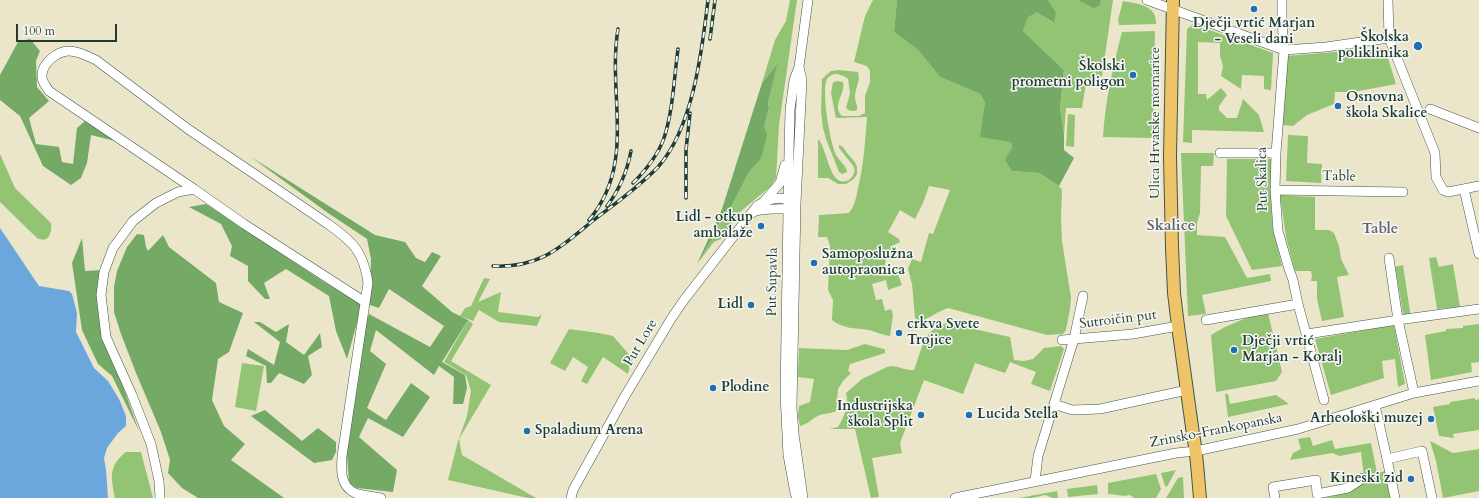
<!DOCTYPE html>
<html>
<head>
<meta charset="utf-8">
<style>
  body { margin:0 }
  #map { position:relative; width:1479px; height:498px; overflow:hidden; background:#ebe6ca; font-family:Cardo,serif }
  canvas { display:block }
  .scale { position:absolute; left:16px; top:24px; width:101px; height:18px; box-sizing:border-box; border:2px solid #1f3d34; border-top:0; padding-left:5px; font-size:12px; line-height:14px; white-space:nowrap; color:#1f3d34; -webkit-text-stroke:3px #f6f6f2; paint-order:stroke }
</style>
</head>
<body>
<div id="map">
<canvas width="1479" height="498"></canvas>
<div class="scale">100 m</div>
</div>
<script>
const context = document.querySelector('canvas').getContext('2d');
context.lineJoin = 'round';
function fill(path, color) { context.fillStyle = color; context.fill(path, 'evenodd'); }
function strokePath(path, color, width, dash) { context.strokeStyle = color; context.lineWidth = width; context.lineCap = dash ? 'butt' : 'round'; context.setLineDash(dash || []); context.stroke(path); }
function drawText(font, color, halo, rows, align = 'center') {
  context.font = font + ' Cardo,serif'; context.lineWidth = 3; context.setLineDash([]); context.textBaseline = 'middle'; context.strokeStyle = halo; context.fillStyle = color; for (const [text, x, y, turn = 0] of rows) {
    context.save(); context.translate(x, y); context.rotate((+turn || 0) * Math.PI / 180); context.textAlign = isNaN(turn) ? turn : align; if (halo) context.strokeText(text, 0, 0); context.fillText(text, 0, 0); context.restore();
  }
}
fill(new Path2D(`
  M790,0h7l-18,125 -3,53 -5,8 -31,26 -19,27 -7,3 -17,22 15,-25 9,-20 10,-12 18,-35 12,-13 3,-32 5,-19 -1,-5 8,-38 -14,18 13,-43 11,-19z
  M873,0h24l-3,32 24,18 22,27 40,17 5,9 -1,15 27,24 1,6v23l27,2 20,13 3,4 -1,29 1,22 9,57 -1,11 -4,21 -3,4 -16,1 -99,-27c-10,3 -21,12 -30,14l-3,-4 -3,-34 -4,-15 4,-10 9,3 8,-29 4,1 17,-44 -21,-4 -6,17 -8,16 -15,-9 -12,22 11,7 1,3 -8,4 -2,9h-3l-3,13 13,4 5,13 -14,5 -2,-10 -14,4 4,16 6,-1 3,12 6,-2 2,6 -3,21c-7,-1 -14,-4 -21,-6 -14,-2 -26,-1 -37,-10l1,-20 -5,-10 2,-44 -3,-9h-9l1,-22 30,-2c6,-8 7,-15 9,-25 6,-23 7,-47 9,-71l-31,1 -5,-25 2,-11 5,-1 5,1c3,12 -12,23 -1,34h17l6,-3v-17l5,-14v-11l-3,-5 -13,-4 11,-46z
  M1048,0h30l22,5 1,-5h12l-11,76 -16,7 -4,25h-16l-2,27 -4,-27 4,-38 -41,-39 5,-15 9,-5 16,12 3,-11z
  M1123,1c15,3 34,4 33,23l-37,1 -1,-5z
  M1193,24l80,29 -2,37 -7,-1v-13l-22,-1 -1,14 -20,-13 2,-10 -3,-10v-13l-22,-1v52h8l1,6 14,-12 6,7 -8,11v4l8,8h10l6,-19 16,16 5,17 -72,-2v13l-9,-1 4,-113z
  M1155,31l-2,107 -50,-1c2,-35 10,-71 19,-105z
  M1385,48l11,36 -43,8h-18l-1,12 -27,11 -14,11 -12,-1 5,-69z
  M838,70l20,2c3,9 -3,16 -3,25 0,5 3,8 2,13 -4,2 -8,1 -11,-2l4,-15 -2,-14c-3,-3 -9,-5 -14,-5 -3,1 -6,3 -7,5 -6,11 3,64 9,76 3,5 8,9 11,15v2l-5,2 -3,-2 -13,-33 -3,-11 -2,-17 1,-32 9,-8z
  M1068,114l7,1 -1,32 -8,-1z
  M1288,135l20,1 -1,27 15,1 -1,19 -35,-2z
  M818,139c6,5 10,29 17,38 7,10 22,2 19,-10l-15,-19v-3l4,2 4,6 8,9 2,5v7l-3,5 -8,5h-8l-10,-6h-10z
  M1181,153h33l-1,13h-12l-1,47 -3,10v12l28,2 22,41 23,-4 1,7 -69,14 4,19 -18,2z
  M0,154l15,34 36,35c1,10 -2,21 -14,15l-37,-36z
  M1227,159h44v46l2,25 9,36 -30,4 -26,-54z
  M1280,195l35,2v33h14l5,3 5,13 2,13 8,16 -12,2 7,40 -22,4 -5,-22v-18h-6l1,-5 -1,-5h-16l-9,-34z
  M1436,257l3,10 14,-3 7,43 -23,2 -8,-51z
  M1403,265l8,53 -7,1 -9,-52z
  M484,278l6,1 -12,23 23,-10 -3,20 40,5 4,-3 -5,12 -38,-4 -20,-12 -6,11 -13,-5 5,-8 6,-2z
  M1267,309l15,63 -6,9 -60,11 -5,-57 12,-7z
  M468,320l5,4 -22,37 40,24 -32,54 3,16 74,43h-8l-80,-18 10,-39 9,-25 4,-25 -5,-16 -22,-13z
  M947,323l63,14 4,23 10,1 9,-2 11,-11 17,-2 3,3 -14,42 -19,-7 5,-12 -26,-10 -5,11 -30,-10 -12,31 -39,-14 -24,63 2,10 -30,5 7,39 -8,1 -16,-69h-26l9,-2c7,-11 11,-22 8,-34l16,-14 25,-12c10,-3 17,4 27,3 8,-20 9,-41 33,-47z
  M1479,324v38l-8,1 1,9 -41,8 -6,-45 21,-4v-2l17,-1v-2z
  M1394,325l11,59 -7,3 -3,-28 -13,2 2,17 -53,17 -16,-56z
  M569,329l30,4 14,3 20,23 -2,3 -3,12 -25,-17 -16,27 -6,-3 7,-14 -15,-10 -8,14 -15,-8z
  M865,344l19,5 1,1v3l-35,11 -2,7 3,2 -8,8 -5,8 -2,22c-5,3 -11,2 -16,4 -8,3 -11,9 -20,11l-2,-10 1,-10 11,-4 4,-23 -16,-2 1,-29 48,2z
  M242,363l22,3 -8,45 -21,-4z
  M1225,394h3l2,10 46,-9 13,9 -61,13z
  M1475,398v2l4,-1v31l-26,4 1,4 -15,-2 -6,-29 17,-3v-2z
  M1310,437l3,9 19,-6 3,9 36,-6 6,30 9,-2 6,27h-70l9,-1 24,-9 9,-11 -3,-25 -22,4 -6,-3 -43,7 3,-7 8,-4 -3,-10z
  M1430,441l23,12 26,-4v42l-36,7 -7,-37z
  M126,452h15l12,46h-38c-4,-20 -7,-32 11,-46z
  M1176,470l-9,17 -2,-1 -4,-13z
  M1156,474l5,15 -5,9h-22l-4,-3c-8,2 -14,-1 -22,-1v-11z
  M1183,477l1,21h-18l12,-20z
  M1097,485l1,9 -30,3 -1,-8z
  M1057,491l1,7h-5l-8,-3 -13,3h-13z`), '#92c474');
fill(new Path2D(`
  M897,0h151l8,12 -2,11 -17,-11 -9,5 -5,14 41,39 -4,38 4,27v15l10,8 -15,28 -20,-13 -27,-2 -7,-11 7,-12 -1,-6 -31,-5 5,-34 -5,-9 -40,-17 -22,-27 -24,-18z
  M1078,0h23l-1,5 -6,3z
  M30,39l10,12 -4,10 1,26 12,14 -20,17 7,26 23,3 3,15 11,2 4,-36 8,-7 34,21 -28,-7 -4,28 -6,15 -10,7 -28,-19 -23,-50 -20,-16v-25l18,-33z
  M777,64l-9,39 1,5 -5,19 3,8 -6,24 -12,13 -18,35 -10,12 -9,20 -15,25 25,-55 40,-126z
  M251,157l124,78 30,7 11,16 9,4 7,-10 9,4 -19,30 30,26 16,8 -26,42 23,13 2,13 -4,16h-10l1,-27 -15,-11 -5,9 -58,-45 -6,21 16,13 -19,44 19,12 25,-37 19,14 -27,40 -35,-19 -9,19 38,33 -4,22 -36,-4 -8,-5 -2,-28 16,-128 6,-13 61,33 14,-21 -55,-37 -10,19 -9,-3 1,-46 -4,-20 -39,-26z
  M206,204l118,78 38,23 -15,54 -11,-28 -7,-35 -43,-27 -22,14 6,16h-5l-17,-18v-15l-18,-10 2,-10 -11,-22 -32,-17z
  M137,234l7,1 2,12 2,4 15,-16 6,12 47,36 3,19 24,11 -14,39 -11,7 -6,41 12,26 21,18 -14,16 53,38h-86l-16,-10 -14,-15 2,-13 -9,-28 -25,-59 -15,-39 -7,-22v-25l3,-16 10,-24z
  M82,238l3,33 17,-1 -5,28 23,80 19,53 -27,-55 -14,-12 -16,-34 -10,-67z
  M254,322h6l16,10 13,-8 -3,18 18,13 16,-22 2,14 -14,9 4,19 -8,9 -25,-11 -8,10h-4l-1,-17 -20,-10 2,-7 26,16 6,-23z
  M265,410l37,31 16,-13 18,14v10l-4,8 -18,3 -63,-47z`), '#75aa66');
fill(new Path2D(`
  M0,228l39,58 30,5 3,3 5,19 -1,19 18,36 14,13 11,18 7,17v10l-8,7 -11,15 -3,10 2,12 2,28h-108z`), '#6ba7dc');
const minor = new Path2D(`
  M1147,0l137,50 42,-3 63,-9
  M1282,0v19l2,31 -8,103 -1,37 3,41 11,38 4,11 5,24 26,96
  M1388,0l1,38 46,115 1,24 7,13 5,2 31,-6
  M799,67l3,13 -6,123 -4,204 2,27 9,64
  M1430,109l49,19
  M1220,153h56
  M194,189l-145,-98c-3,-5 -7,-9 -7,-14 -1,-13 15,-26 27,-26 10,0 18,5 27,9l92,69 140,95c7,5 14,10 20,16 12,10 18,28 20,43l-26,173c-1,14 -2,30 13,37 8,3 18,3 26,5
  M1464,189l15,65
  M1275,190l128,2
  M765,200l15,-17 5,-18
  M753,212c14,-5 30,-1 40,-5
  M1389,258l9,62 16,73
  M1206,320l92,-16
  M1307,334l91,-14 81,-11
  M1062,340l71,-6 45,-8
  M1054,404l18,6 28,-1 87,-19
  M1375,405l12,54 35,-8 10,47
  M1387,459l8,39
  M1035,481l3,-25 36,-117 9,-43
  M160,498l-1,-17 -8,-37 -19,-49 -26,-58 -5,-42 3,-23 9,-24 20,-27 23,-18 22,-11 16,-3 50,35 121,78
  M571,498l2,-8 52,-94 46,-77 13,-19 73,-94c11,-8 24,-10 37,-5
  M797,498l-2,-5 -7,-38 -3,-61 4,-243 1,-41 4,-30 5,-13 9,-67
  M955,498l221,-45 20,-2 102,-22 116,-36 65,-12
  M1275,498l-2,-11 43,-7 1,14 31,-6 15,-10`);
const major = new Path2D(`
  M1173,0l-3,157 2,90 2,46 4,33 15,108c4,21 5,43 7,64`);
strokePath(minor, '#3e564a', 10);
strokePath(major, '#3e564a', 14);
strokePath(minor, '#fff', 9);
strokePath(major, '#efc469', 12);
const rail = new Path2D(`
  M710,39l5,-39
  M633,183c13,-13 25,-28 31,-45 9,-27 10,-60 14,-89
  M686,198v-48l4,-37
  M607,206c13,-17 20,-34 24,-55
  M589,220c48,-57 18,-125 29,-191
  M493,266c45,2 64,-16 97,-43 23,-18 48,-35 68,-56 35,-39 44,-116 50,-167`);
strokePath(rail, '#1f3d34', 3.5);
strokePath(rail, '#f6f6f2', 2, [6]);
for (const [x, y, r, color] of [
  [1254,9,4,"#1f6fb2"],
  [1418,46,5,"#1f6fb2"],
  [1133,75,4,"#1f6fb2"],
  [1338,106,4,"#1f6fb2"],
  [761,226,4,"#1f6fb2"],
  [814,263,4,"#1f6fb2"],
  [751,305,4,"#1f6fb2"],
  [899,333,4,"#1f6fb2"],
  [1234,350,4,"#1f6fb2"],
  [713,388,4,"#1f6fb2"],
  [921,415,4,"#1f6fb2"],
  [969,415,4,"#1f6fb2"],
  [1431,419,4,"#1f6fb2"],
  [527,431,4,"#1f6fb2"],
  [1411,479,4,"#1f6fb2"]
]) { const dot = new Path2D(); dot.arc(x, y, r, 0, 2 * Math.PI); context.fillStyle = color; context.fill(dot); strokePath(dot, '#f6f6f2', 1.5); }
drawText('bold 14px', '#1f3d34', '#f6f6f2', [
  ["Dječji vrtić Marjan",1254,24,"center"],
  ["- Veseli dani",1254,40,"center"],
  ["Školska",1409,38],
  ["poliklinika",1409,54],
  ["Školski",1125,67],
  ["prometni poligon",1125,83],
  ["Osnovna",1346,98,"left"],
  ["škola Skalice",1346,114,"left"],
  ["Lidl - otkup",753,218],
  ["ambalaže",753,234],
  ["Samoposlužna",822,255,"left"],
  ["autopraonica",822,271,"left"],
  ["Lidl",743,305],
  ["crkva Svete",907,325,"left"],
  ["Trojice",907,341,"left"],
  ["Dječji vrtić",1242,342,"left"],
  ["Marjan - Koralj",1242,358,"left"],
  ["Plodine",721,388,"left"],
  ["Industrijska",913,407],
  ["škola Split",913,423],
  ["Lucida Stella",977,415,"left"],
  ["Arheološki muzej",1423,419],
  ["Spaladium Arena",535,431,"left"],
  ["Kineski zid",1403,479]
], 'right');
drawText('14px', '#1f3d34', '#f6f6f2', [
  ["Ulica Hrvatske mornarice",1156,123,-90],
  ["Table",1339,177,1],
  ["Put Skalica",1263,179,-91],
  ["Put Supavla",773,282,-89],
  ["Sutroičin put",1118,320,-7],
  ["Put Lore",641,343,-59],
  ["Zrinsko-Frankopanska",1216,431,-11]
]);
drawText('bold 15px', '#5f6572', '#f6f6f2', [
  ["Skalice",1171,227],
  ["Table",1380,230]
]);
</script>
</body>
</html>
